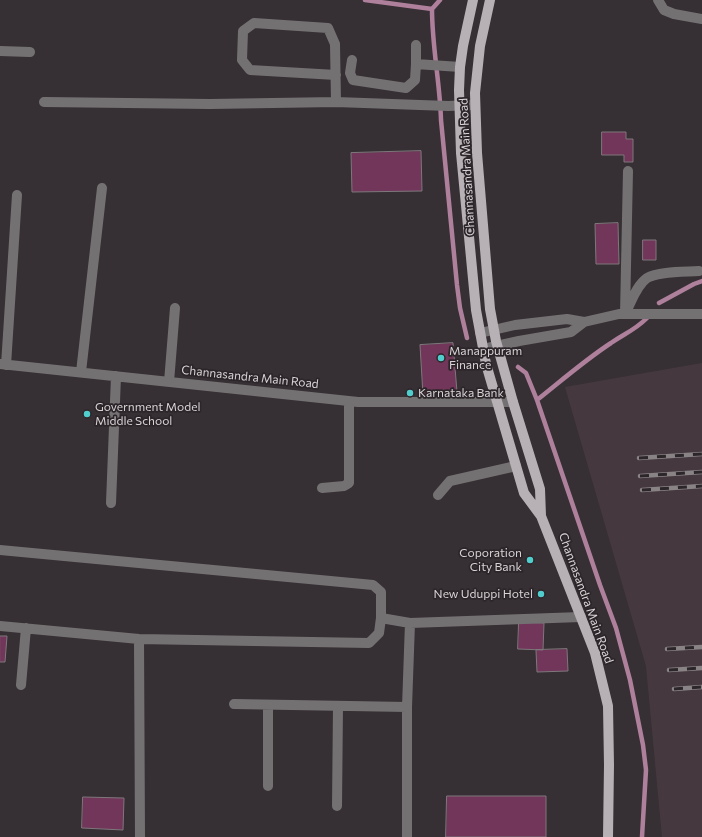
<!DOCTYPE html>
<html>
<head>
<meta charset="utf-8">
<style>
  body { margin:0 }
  canvas { display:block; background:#362f33 }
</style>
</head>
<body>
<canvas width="702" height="837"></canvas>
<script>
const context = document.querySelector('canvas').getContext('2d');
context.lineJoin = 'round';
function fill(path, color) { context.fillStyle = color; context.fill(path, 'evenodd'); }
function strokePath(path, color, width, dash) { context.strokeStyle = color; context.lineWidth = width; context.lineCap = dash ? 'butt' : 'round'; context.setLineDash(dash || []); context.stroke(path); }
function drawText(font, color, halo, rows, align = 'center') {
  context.font = font + ' Commissioner,sans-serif'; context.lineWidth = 3.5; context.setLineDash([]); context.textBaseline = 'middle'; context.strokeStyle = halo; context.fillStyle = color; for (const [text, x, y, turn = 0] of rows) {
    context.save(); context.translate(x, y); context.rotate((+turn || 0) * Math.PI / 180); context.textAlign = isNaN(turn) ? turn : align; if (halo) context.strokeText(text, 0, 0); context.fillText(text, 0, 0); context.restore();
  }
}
fill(new Path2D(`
  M702,363v474h-40l-16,-171 -81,-279z`), '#45393f');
strokePath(new Path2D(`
  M365,0l67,9c0,38 8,74 9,111l16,165 3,23 7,30
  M432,9l8,-9
  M659,303l35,-19 8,-3
  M518,367l8,6 11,27 63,185 16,43 14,52 13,65 3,25 -4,67
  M537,400c24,-19 48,-40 74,-57 13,-9 24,-13 36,-25`), '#af809b', 4.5);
const building = new Path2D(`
  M602,132h24v7h7v23h-9v-7h-22z
  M421,151l1,40 -70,1 -1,-39z
  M618,223l1,41h-23l-1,-40z
  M643,240h13v20h-13z
  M453,343l4,49 -34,3 -3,-50z
  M519,622l25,1 -1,27 -25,-1z
  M0,636h7l-2,26h-5z
  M567,649l1,22 -31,1 -1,-22z
  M447,796h99v41h-100z
  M83,797l41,1 -1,32 -41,-2z`);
fill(building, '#72365a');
strokePath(building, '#7e777b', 1);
strokePath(new Path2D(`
  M658,0l6,10 10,4 28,5
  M416,45v19l44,3
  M0,51l30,1
  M352,60l-2,13 3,7 53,8 9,-8 1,-16
  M336,75l-86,-5 -8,-10 1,-29 11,-8 74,5 7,16 1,58
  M44,102l166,2 126,-2 112,4 27,-1
  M627,310c5,-10 10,-25 20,-32 12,-7 38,-6 52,-7
  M625,314l3,-143
  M480,333l35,-8 52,-6 17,3
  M483,349l36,-8 52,-9 13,-10 35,-8h83
  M0,364l358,38h155
  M6,365l11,-170
  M81,372l21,-184
  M169,382l6,-74
  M322,488l22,-2 5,-3v-82
  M438,495l12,-14 66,-15
  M111,503l5,-127
  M0,550l373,35 8,7v26l29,5
  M0,626l139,13 230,4 10,-10 2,-15
  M139,639l1,198
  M21,685l5,-57
  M234,704l173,3 3,-84 171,-6
  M268,705v81
  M407,707v130
  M337,806l1,-100`), '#747173', 10);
strokePath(new Path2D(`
  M473,0l-10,46 -3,21 -1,23 2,63 15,157 10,54 38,129 17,23 54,137 13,53 1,59 -1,72
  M490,0l-10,46 -5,47 2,60 13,156 6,32 17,61 27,87 1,27`), '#b7b0b4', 10);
const rail = new Path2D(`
  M639,458l63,-4
  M640,476l62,-4
  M642,490l60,-4
  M667,649l35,-2
  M669,670l33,-2
  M674,689l28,-2`);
strokePath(rail, '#898386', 4.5);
strokePath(rail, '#2c2529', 3, [9]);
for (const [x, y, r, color] of [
  [441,358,4,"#52cdcd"],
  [410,393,4,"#52cdcd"],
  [87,414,4,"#52cdcd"],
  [530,560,4,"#52cdcd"],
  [541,594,4,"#52cdcd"]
]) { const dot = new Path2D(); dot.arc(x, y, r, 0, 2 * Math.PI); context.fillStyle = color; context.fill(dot); strokePath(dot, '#2c2529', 1.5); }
drawText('12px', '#d7d3d5', '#2c2529', [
  ["Channasandra Main Road",467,167,-93],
  ["Channasandra Main Road",250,377,6],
  ["Channasandra Main Road",586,598,70]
]);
drawText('12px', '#d7d3d5', '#2c2529', [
  ["Manappuram",449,351],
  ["Finance",449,365],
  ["Karnataka Bank",418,393],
  ["Government Model",95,407],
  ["Middle School",95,421],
  ["Coporation",522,553,"right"],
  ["City Bank",522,567,"right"],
  ["New Uduppi Hotel",533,594,"right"]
], 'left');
</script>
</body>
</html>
